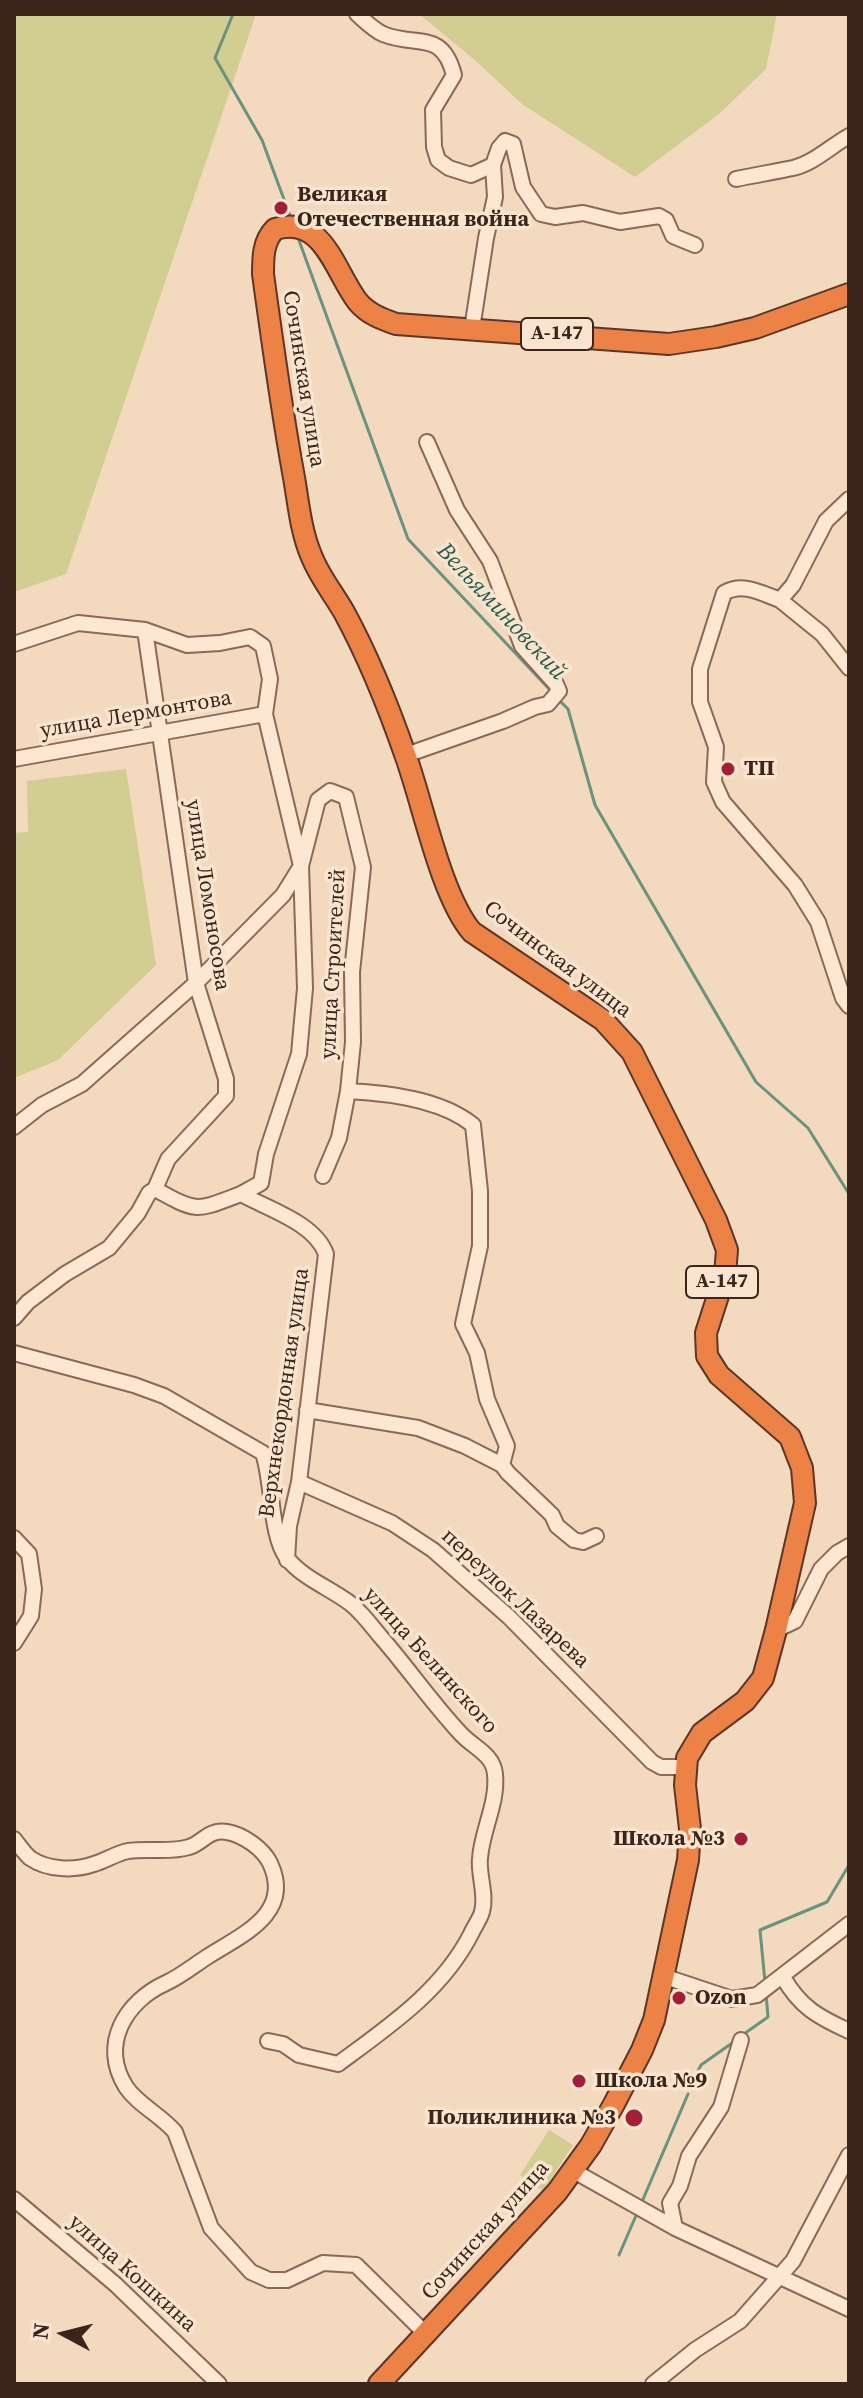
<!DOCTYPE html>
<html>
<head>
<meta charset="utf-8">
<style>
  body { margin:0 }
  #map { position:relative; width:863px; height:2398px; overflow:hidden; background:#f3d9be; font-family:"Source Serif 4",serif }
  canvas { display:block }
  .frame { position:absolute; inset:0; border:16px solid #3b241b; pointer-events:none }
  .north { position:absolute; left:24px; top:2294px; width:80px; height:80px; -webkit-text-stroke:6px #f9e5cf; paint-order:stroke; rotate:277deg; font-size:22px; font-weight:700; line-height:32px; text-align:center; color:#3b241b }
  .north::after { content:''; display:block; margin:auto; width:28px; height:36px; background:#3b241b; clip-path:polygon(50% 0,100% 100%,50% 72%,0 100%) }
</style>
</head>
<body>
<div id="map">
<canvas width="863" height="2398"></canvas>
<div class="frame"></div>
<div class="north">N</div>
</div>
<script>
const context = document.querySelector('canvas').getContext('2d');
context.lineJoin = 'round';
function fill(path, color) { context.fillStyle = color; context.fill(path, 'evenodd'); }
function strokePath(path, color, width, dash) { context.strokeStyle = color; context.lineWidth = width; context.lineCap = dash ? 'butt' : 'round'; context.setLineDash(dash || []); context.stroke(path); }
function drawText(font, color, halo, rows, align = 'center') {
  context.font = font + ' "Source Serif 4",serif'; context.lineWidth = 7; context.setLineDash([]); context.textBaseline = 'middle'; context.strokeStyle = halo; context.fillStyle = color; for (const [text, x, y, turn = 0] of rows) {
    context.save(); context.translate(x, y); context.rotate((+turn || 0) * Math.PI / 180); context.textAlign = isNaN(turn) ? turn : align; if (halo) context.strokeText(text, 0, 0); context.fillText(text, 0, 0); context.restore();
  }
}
fill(new Path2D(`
  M14,14h242l-190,560 -52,18z
  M419,14h358l-11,55 -47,45 -84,63 -113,-73 -46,-43z
  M126,769l30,196 -98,95 -44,18v-245l14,-1 -1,-51z
  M549,2130l24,15 -30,46 -23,-16z`), '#d2cd91');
strokePath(new Path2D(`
  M233,14l-18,44 47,82 30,81
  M297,235l111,304 143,152
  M559,700l9,9 27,96 161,277 52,46 41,66
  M849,1302v1
  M765,1982l-5,-52 67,-28 22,-37
  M741,2036l27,-19 -2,-23
  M695,2077l6,-12 34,-24
  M641,2204l47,-110
  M619,2255l19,-44`), '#689380', 3);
const minor = new Path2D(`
  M357,14c8,7 17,16 26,20 34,14 59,-5 71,41l-21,35 1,37 4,13 11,8 22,7 22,-10
  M736,179c19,-4 38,-7 57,-11 21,-5 38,-22 56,-32
  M472,329l14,-91 9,-41 -2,-32 6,-17 6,-7 8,3 10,43 18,27 14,3 28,-4 37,9 39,-6 7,4 7,16 22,9
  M849,499l-23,22 -33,64 -13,15c-19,-7 -37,-18 -56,-7l-24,76v33l16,45 -2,35 9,20 72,83 23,37 25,76 6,8
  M780,600l42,34 27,34
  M14,644l64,-21 67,7 42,15 33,-2 30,-6 13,9 7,33 -5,35 36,152 4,122 -6,66 -33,100 -5,29 -20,11c27,15 74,29 85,60l-27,228 -10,44 -2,34
  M406,755l97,-34 32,-14 13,-3 11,-13 -3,-7 -34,-38 -32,-85 -33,-51 -30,-68
  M14,759l251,-45
  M348,1091c40,2 93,8 125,34l7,66v55l-17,78 14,29 10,46 20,47 -5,19
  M14,1127l28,-22 40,-21 114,-101 87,-88 18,-29 17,-66 12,-9 16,6 17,70 -11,105 1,70 -5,49 -9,47 -16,38
  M155,1189c43,24 41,22 86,5
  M14,1318l14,-16 37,-28 44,-26 29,-35 11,-20 6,-4 13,-30 58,-63v-17l-30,-96 -51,-353
  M14,1353l120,32 30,11 99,57c10,29 7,84 24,105 15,20 45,31 64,46 11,9 20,21 29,32 28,32 52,67 81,98 13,14 32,20 34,40 3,29 -13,56 -15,84 -2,17 7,36 2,54 -2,7 -8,15 -11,22 -29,57 -83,93 -133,130l-39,-9 -16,-11 -15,-3
  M307,1410l111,18 47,18 37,19 6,8 44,42 5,11 17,14 9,2 13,-6
  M299,1482l93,41 41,27 76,67 143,145 9,5h24
  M14,1538l15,16 5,35 -3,27 -17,27
  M776,1630l19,-9 26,-52 16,-16 12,-7
  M14,1839c5,6 10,14 16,19 17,12 44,13 64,6 11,-3 23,-11 34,-13 20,-3 42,2 61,-4 14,-4 19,-18 38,-15 17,3 36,17 43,31 24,51 -29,72 -63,94 -14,9 -26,19 -41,26 -40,18 -67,61 -40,104 12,18 35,28 49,45l36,96 40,44 18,8h18l36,-17 33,2 70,69
  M663,1976l69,23 25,-4 92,-71
  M783,1977c17,30 35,40 66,54
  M572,2170l103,58 174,81
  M14,2199l101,85 104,100
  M675,2228l-5,-25 10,-17 9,-30 32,-49 20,-67
  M653,2384l42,-34 45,-29 53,-60 56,-106`);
const highway = new Path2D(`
  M379,2384l178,-192 34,-47 23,-41 28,-54 12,-30 34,-160 2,-31 -5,-44 2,-27 15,-25 43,-32 18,-23 13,-48 29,-127 -3,-35 -12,-31 -71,-62 -12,-19 -1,-23 19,-59 2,-24 -11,-30 -84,-168 -29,-32 -131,-88c-31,-36 -49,-128 -66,-175 -17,-49 -37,-99 -62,-145 -11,-19 -25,-36 -33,-57 -11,-26 -13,-57 -18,-83 -12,-66 -21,-132 -30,-198 0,-16 0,-33 12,-45 49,-15 60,44 83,73 10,12 24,17 38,22l273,20 47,-7 39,-9 94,-34`);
strokePath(minor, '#8d6855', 18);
strokePath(highway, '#5a372a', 24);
strokePath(minor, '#fce8d2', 14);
strokePath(highway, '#ec8245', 20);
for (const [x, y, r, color] of [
  [281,208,8,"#a31e39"],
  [728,769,8,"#a31e39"],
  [741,1839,8,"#a31e39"],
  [679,1998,8,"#a31e39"],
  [579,2081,8,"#a31e39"],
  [634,2118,10,"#a31e39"]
]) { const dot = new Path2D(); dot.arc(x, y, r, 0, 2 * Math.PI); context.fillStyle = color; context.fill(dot); strokePath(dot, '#f9e5cf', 3); }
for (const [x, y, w] of [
  [557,334,72],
  [722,1282,72]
]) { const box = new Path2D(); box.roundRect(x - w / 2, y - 16, w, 32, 6); context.fillStyle = '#f9e5cf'; context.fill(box); strokePath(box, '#3b241b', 2); }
drawText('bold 20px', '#3b241b', null, [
  ["А-147",557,334],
  ["А-147",722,1282]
]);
drawText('bold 22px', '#3b241b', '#f9e5cf', [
  ["Великая",297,195],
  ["Отечественная война",297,220],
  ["ТП",744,769],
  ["Школа №3",725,1839,"right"],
  ["Ozon",695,1998],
  ["Школа №9",595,2081],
  ["Поликлиника №3",616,2118,"right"]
], 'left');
drawText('22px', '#3b241b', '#f9e5cf', [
  ["Сочинская улица",303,379,81],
  ["улица Лермонтова",136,715,-10],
  ["улица Ломоносова",207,895,81],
  ["Сочинская улица",557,960,37],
  ["улица Строителей",334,964,-87],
  ["Верхнекордонная улица",285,1393,-82],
  ["переулок Лазарева",515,1599,43],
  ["улица Белинского",430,1661,48],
  ["Сочинская улица",486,2231,-48],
  ["улица Кошкина",132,2274,42]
]);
drawText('italic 24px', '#285c4f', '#f9e5cf', [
  ["Вельяминовский",501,612,47]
]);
</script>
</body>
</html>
